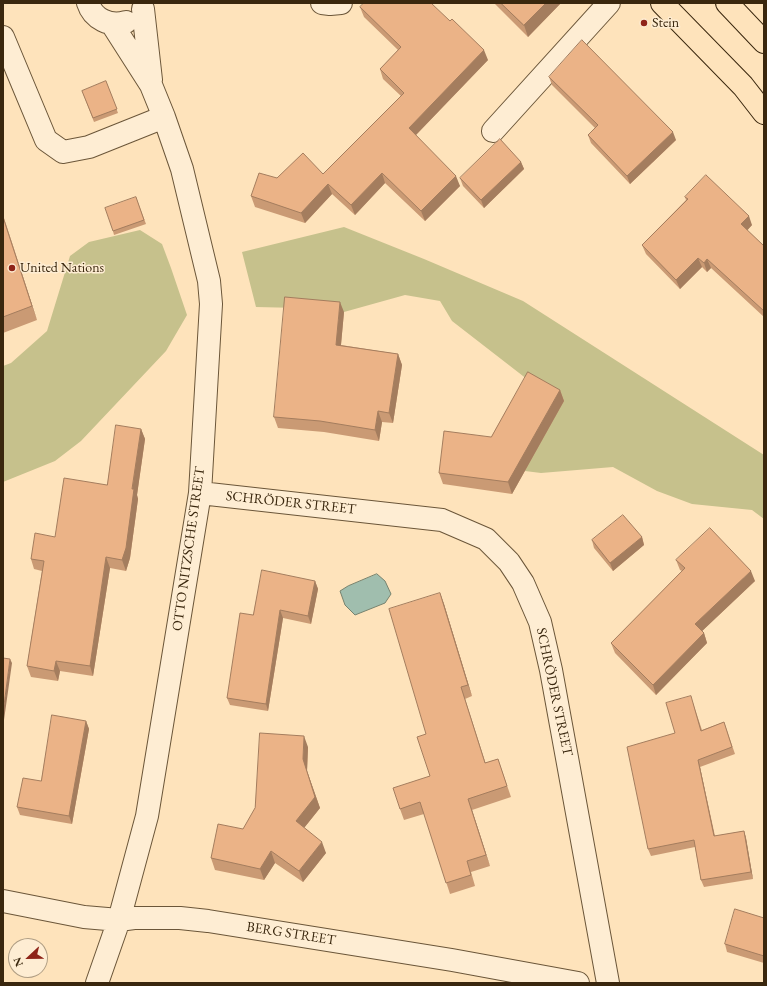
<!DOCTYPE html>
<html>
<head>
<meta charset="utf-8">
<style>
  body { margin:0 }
  #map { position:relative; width:767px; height:986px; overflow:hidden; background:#fee3bb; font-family:"EB Garamond",serif }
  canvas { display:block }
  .frame { position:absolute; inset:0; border:4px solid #3a270e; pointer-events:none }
  .north { position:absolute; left:8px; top:938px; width:40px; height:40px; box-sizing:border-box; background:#feedd3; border:1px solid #b09e84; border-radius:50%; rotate:248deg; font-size:11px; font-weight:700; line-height:16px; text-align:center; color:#3a270e }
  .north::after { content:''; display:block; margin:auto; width:14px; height:18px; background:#8f2418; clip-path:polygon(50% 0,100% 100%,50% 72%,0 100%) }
</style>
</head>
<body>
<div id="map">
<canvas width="767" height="986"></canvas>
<div class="frame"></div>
<div class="north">N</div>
</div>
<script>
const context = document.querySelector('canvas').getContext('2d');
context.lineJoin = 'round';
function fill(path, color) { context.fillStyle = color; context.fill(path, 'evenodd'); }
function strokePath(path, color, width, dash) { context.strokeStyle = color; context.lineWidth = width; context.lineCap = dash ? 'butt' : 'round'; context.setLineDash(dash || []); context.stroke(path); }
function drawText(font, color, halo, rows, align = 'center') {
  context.font = font + ' "EB Garamond",serif'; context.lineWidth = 3; context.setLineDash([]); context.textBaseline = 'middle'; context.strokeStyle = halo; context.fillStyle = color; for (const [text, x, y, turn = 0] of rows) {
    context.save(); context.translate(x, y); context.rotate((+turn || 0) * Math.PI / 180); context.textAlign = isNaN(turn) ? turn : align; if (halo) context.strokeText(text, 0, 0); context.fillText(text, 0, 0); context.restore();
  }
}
fill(new Path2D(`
  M344,227l80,32 99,42 241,154v64l-12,-9 -60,-6 -35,-13 -44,-24 -72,6 -16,-2 7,-88 -80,-62 -12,-20 -35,-6 -61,17 -45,-4 -43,-1 -14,-55z
  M140,230l22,14 9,24 16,47 -21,36 -85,90 -26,20 -52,21v-116l8,-3 36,-32 23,-75 19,-14z`), '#c6c18c');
const water = new Path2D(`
  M377,574l8,7 6,13 -6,9 -30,12 -10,-10 -5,-14 8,-5z`);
fill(water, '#a0beae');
strokePath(water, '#77826e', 1);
const minor = new Path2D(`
  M88,3c5,16 22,24 38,19
  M322,3l8,1 11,-1
  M143,9l8,71
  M3,37l43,103 17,12 26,-5 75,-30
  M493,131l116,-128
  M200,493l242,27 44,19 23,23 14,21 17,39 11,48 57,313
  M3,901l81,16 35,3 15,-2h46l28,3 244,39 126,23
  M97,983l22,-63 28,-104 53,-323 11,-189 -2,-23 -27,-112 -18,-52 -13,-32 -39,-61`);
const highway = new Path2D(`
  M662,3l81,83 21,27
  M727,3l37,39`);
strokePath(minor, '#6b5639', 24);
strokePath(highway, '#3a270e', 24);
strokePath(minor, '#feedd3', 22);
strokePath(highway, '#fee3bb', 22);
fill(new Path2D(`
  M494,3h67l-33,34z
  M360,7l128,53 -72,75 44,51 -35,35 -40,-38 -30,32 -23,-21 -27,29 -50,-16 -4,-11 26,-18 46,-4 78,-78 -18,-17 -3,-10 18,-19 -34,-33z
  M549,77l127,63 -46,44 -39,-41 -3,-8 7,-7 -43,-43z
  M106,81l12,32 -24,9 -12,-31z
  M521,162l3,7 -40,39 -21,-22 -3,-8z
  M136,197l10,27 -32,11 -1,-4z
  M685,197l67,28 -5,5 17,16v71l-53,-49 -4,4 -5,-5 -22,22 -34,-35 -4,-9 44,-45z
  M3,215l34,105 -34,13z
  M344,312l-3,33 57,9 4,11 -9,58 -11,-1 -3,19 -55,-9 -46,-4 -4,-11z
  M560,390l4,11 -52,93 -69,-10 -4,-11z
  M141,429l4,10 -8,56 1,4 -8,59 -4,13 -16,-3 -17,108 -33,-5 -2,10 -27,-4 -4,-11 15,-95 -8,-2 -3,-10 24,-22 52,-52z
  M642,537l2,8 -31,26 -19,-23 -2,-8z
  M676,560l79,21 -53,50 2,2 3,10 -51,52 -41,-42 -4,-10 71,-72 -2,-1z
  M315,581l3,8 -7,35 -28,-6 -15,93 -38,-6 -3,-7 26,-83z
  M440,593l4,11 28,92 -7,3 20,64 13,-4 13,38 -39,13 18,56 -19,6 4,14 -25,8 -26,-80 -20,6 -4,-11 30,-33z
  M693,703l9,27 22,-8 11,32 -35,13 15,69 29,-5 2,7 7,41 -49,8 -3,-7 -6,-33 -44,9 -3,-7 27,-116z
  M86,721l3,8 -17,95 -52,-9 -3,-8 24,-26z
  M308,747l-1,24 13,37 -16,20 22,25 -23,29 -28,-19 -11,17 -49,-10 -4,-12 32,-29z
  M764,918v45l-37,-11 -2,-8z`), '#ca9a74');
fill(new Path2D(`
  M546,3h15l-33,34 -4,-12z
  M484,50l4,10 -75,78 -4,-10z
  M673,132l3,8 -46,44 -3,-8z
  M521,162l3,7 -40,39 -3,-8z
  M382,173l3,10 -30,32 -4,-10z
  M456,176l4,10 -35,35 -4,-10z
  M328,184l4,10 -27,29 -4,-10z
  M3,215l34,105 -5,-14z
  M749,216l3,9 -8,9 -3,-10z
  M698,258l4,9 -22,22 -4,-9z
  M707,259l4,9 -4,4 -3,-9z
  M340,302l4,10 -4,43 -4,-10z
  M398,354l4,11 -9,58 -4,-10z
  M560,390l4,11 -52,93 -4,-12z
  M378,411l4,11 -3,19 -4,-11z
  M141,429l4,10 -8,56 1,4 -8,59 -4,13 -4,-11z
  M642,537l2,8 -31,26 -3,-8z
  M106,557l4,11 -17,108 -3,-10z
  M751,571l4,10 -56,53 -4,-10z
  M315,581l3,8 -7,35 -3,-8z
  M440,593l4,11 28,92 -4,-11z
  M280,610l3,8 -15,93 -2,-7z
  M704,633l3,10 -51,52 -3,-10z
  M10,659l2,4 -8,57 -1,-3v-4z
  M56,661l4,10 -2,10 -4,-10z
  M461,687l4,12 24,75 -4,-11z
  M86,721l3,8 -17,95 -3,-8z
  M304,736l4,11 -1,24 13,37 -20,25 -4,-12 7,-62z
  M698,760l2,7 16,76 -2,-7z
  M468,799l4,11 18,56 -4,-11z
  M744,831l2,7 7,41 -2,-7z
  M322,842l4,11 -23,29 -4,-11z
  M271,851l4,12 -11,17 -4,-11z`), '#a47d5e');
const building = new Path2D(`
  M364,3h67l19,18 2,-2 32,31 -75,78 47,48 -35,35 -39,-38 -31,32 -23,-21 -27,29 -50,-17 8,-23 18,5 26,-25 20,21 81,-81 -24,-24 21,-22 -41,-40z
  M501,3h45l-22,22z
  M582,40l91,92 -46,44 -39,-41 10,-10 -49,-48z
  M106,81l11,28 -24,9 -11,-27z
  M500,139l21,23 -40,38 -21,-22z
  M706,175l43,41 -8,8 23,22v65l-57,-52 -3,4 -6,-5 -22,22 -34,-35 46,-46 -3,-2z
  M136,197l8,23 -31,11 -8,-23z
  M3,217l29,89 -29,11z
  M285,297l55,5 -4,43 62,9 -9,59 -11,-2 -3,19 -55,-9 -46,-4z
  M528,372l32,18 -52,92 -69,-9 5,-42 47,6z
  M116,425l25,4 -9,60h2l-8,59 -4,12 -16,-3 -16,109 -34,-5 -2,10 -27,-5 17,-105 -13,-2 4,-26 20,4 9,-59 43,7z
  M623,515l19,22 -32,26 -18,-23z
  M710,528l41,43 -56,53 9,9 -51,52 -42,-42 74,-75 -9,-8z
  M262,570l53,11 -7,35 -28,-6 -14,94 -39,-6 13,-85 13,2z
  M440,593l28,92 -7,2 24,76 13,-4 9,27 -39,13 18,56 -19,6 4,14 -25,8 -26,-81 -20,7 -7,-21 37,-12 -13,-39 9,-3 -37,-125z
  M3,658l7,1 -7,54z
  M691,696l10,35 23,-9 8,25 -34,13 16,76 30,-5 7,41 -50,8 -7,-40 -46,9 -21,-102 48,-14 -9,-30z
  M52,715l34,6 -17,95 -52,-9 6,-29 18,3z
  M260,733l44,3 -1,23 12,38 -19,24 26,21 -23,29 -28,-20 -11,18 -49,-11 7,-34 25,5 12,-21z
  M735,909l29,9v38l-39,-12z`);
fill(building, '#ebb387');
strokePath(building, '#a47d5e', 1);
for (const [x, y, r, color] of [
  [644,23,4,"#8f2418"],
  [12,268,4,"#8f2418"]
]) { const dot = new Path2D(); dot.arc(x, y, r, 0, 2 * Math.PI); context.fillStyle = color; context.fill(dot); strokePath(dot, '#feedd3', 1.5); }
drawText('14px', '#3a270e', '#feedd3', [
  ["Stein",652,23],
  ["United Nations",20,268]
], 'left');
drawText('14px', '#3a270e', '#feedd3', [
  ["SCHRÖDER STREET",291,503,6],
  ["OTTO NITZSCHE STREET",189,549,-82],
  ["SCHRÖDER STREET",554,692,78],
  ["BERG STREET",291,934,9]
]);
</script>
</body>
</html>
